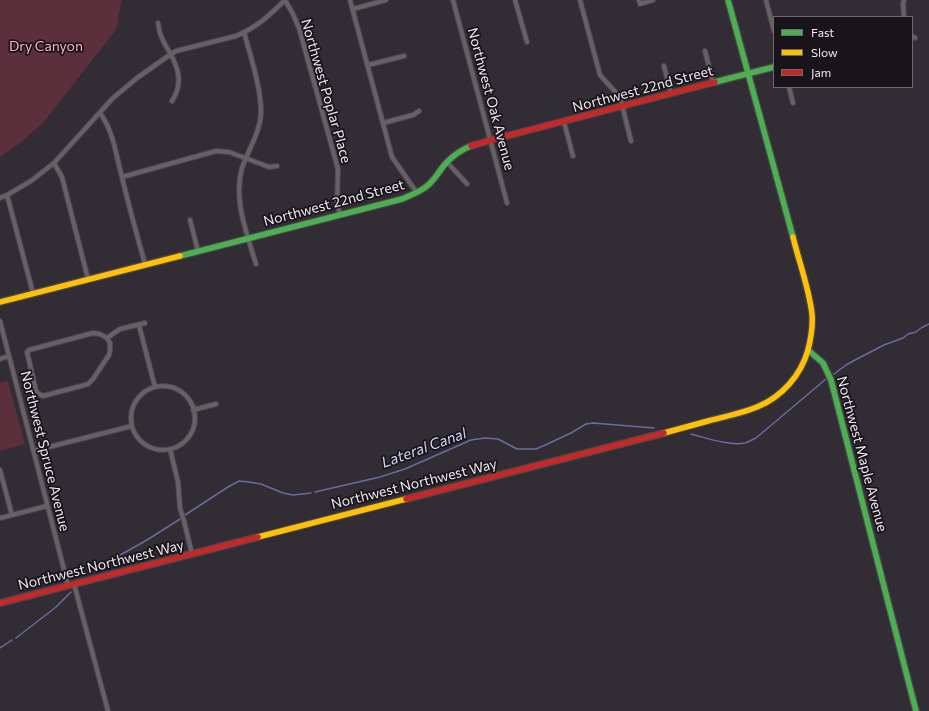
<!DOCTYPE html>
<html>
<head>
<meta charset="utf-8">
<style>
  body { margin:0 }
  #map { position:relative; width:929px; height:711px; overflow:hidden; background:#322c34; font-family:Commissioner,sans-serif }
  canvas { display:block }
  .legend { position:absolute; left:773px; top:16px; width:140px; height:72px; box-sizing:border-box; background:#19141a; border:1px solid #6e6870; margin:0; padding:5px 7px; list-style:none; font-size:12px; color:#eee7f0 }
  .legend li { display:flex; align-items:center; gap:8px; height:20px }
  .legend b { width:20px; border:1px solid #6e6870 }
</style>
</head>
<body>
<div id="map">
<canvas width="929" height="711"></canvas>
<ul class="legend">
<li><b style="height:5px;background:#4caf50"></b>Fast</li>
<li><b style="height:5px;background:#ffc107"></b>Slow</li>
<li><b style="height:5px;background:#c62828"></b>Jam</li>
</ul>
</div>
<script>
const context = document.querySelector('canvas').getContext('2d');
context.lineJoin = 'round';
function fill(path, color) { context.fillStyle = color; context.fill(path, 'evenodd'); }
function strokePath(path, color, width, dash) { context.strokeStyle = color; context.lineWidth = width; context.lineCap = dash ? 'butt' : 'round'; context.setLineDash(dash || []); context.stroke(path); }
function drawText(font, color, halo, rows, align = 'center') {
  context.font = font + ' Commissioner,sans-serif'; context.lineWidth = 3.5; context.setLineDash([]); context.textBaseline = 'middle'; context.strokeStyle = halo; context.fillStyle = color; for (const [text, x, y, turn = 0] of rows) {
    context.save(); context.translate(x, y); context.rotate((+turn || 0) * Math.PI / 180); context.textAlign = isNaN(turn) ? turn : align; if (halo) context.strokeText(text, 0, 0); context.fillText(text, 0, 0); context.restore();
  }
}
fill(new Path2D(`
  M0,0h122l-3,13 -1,11 -3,7 -72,92 -23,20 -20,14z
  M8,381l17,63 -25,7v-68z`), '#5c2f3c');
strokePath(new Path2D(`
  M834,374l12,-9 9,-5 29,-15 19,-7 5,-4 8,-2 5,-4 8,-4
  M691,434c16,4 37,12 54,9 4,-1 8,-4 11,-5l70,-59
  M315,492l65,-15 25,-8 66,-29 14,-2 13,1 19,10h19l7,-3 28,-13 15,-9 7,-1 61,5
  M185,515l43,-28 11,-6 10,1 12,2 22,9 10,2 18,-2
  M106,563l41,-23 33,-21
  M16,638l40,-31 15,-15
  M0,648l12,-8`), '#646e9e', 1.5);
const street = new Path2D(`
  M285,0l8,14 6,14 39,141 -1,34 3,12
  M350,0l42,157 25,36
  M453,0l54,203
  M515,0l12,42
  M580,0l20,75 20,22 11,44
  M639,0l1,4 13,-4
  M766,0l8,31
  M353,9l33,-9
  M904,17l-1,-12 1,-5
  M158,23c1,3 1,7 2,10 2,7 6,13 10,20 9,16 13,31 2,48
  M244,32c7,26 17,55 17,81 -1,20 -13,37 -19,55 -9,32 5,66 14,96
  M912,36l3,2
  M705,51l8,31
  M368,65l36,-9
  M664,66l7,28
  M789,87l4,16
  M100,113c14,19 16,43 22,64 7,30 15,58 23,87
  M564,122l9,34
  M383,123l30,-8 6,-4
  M447,162l20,22
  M54,163l8,14 26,102
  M122,177l94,-26 13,1 40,15 8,-1
  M7,195l26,98
  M0,198l7,-3 24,-14 23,-18 59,-65 24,-20 34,-24 5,-3 60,-15c21,-9 33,-20 49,-36
  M190,220l8,31
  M0,321l68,264
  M139,325l16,62
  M93,333l7,1 7,4 3,5v7l-1,5 -16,24 -5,5 -7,2 -38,10c-3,-1 -5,-2 -7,-5l-9,-39 2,-2z
  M107,338l13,-9 25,-6
  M0,359l9,-3
  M131 418a32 32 0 1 1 64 0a32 32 0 1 1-64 0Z
  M193,410l23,-6
  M170,449l8,33 2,26 4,13 8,33
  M33,451l99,-25
  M0,470l12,45
  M0,518l47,-12
  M74,584l34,127`);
const fast = new Path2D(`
  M728,0l65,237
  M715,82l59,-15
  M180,256l222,-57c9,-4 18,-7 25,-13 9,-7 13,-17 20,-24 6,-6 16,-13 24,-16
  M808,350l15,13 8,17 85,331`);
const slow = new Path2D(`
  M0,302l180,-46
  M664,433c15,-4 29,-8 44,-12 16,-4 34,-8 49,-14 25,-10 44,-32 51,-57 3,-12 5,-25 4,-36 -3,-26 -13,-52 -19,-77
  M258,537l148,-38`);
const jam = new Path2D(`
  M471,146l20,-6 224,-58
  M406,499l258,-66
  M0,603l258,-66`);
strokePath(street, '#4c474e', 6);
strokePath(fast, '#4c474e', 8);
strokePath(slow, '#4c474e', 8);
strokePath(jam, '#4c474e', 8);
strokePath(street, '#666167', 4);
strokePath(fast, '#4caf50', 5.5);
strokePath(slow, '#ffc107', 5.5);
strokePath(jam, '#c62828', 5.5);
drawText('14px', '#fdb2c4', '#19141a', [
  ["Dry Canyon",46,46]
]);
drawText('14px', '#eee7f0', '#19141a', [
  ["Northwest 22nd Street",643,89,-15],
  ["Northwest Poplar Place",326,91,74],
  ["Northwest Oak Avenue",491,99,75],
  ["Northwest 22nd Street",334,203,-15],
  ["Northwest Spruce Avenue",45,451,76],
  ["Northwest Maple Avenue",862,454,75],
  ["Northwest Northwest Way",414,484,-14],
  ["Northwest Northwest Way",101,565,-14]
]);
drawText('italic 15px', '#ced6f6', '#19141a', [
  ["Lateral Canal",424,448,-20]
]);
</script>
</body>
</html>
